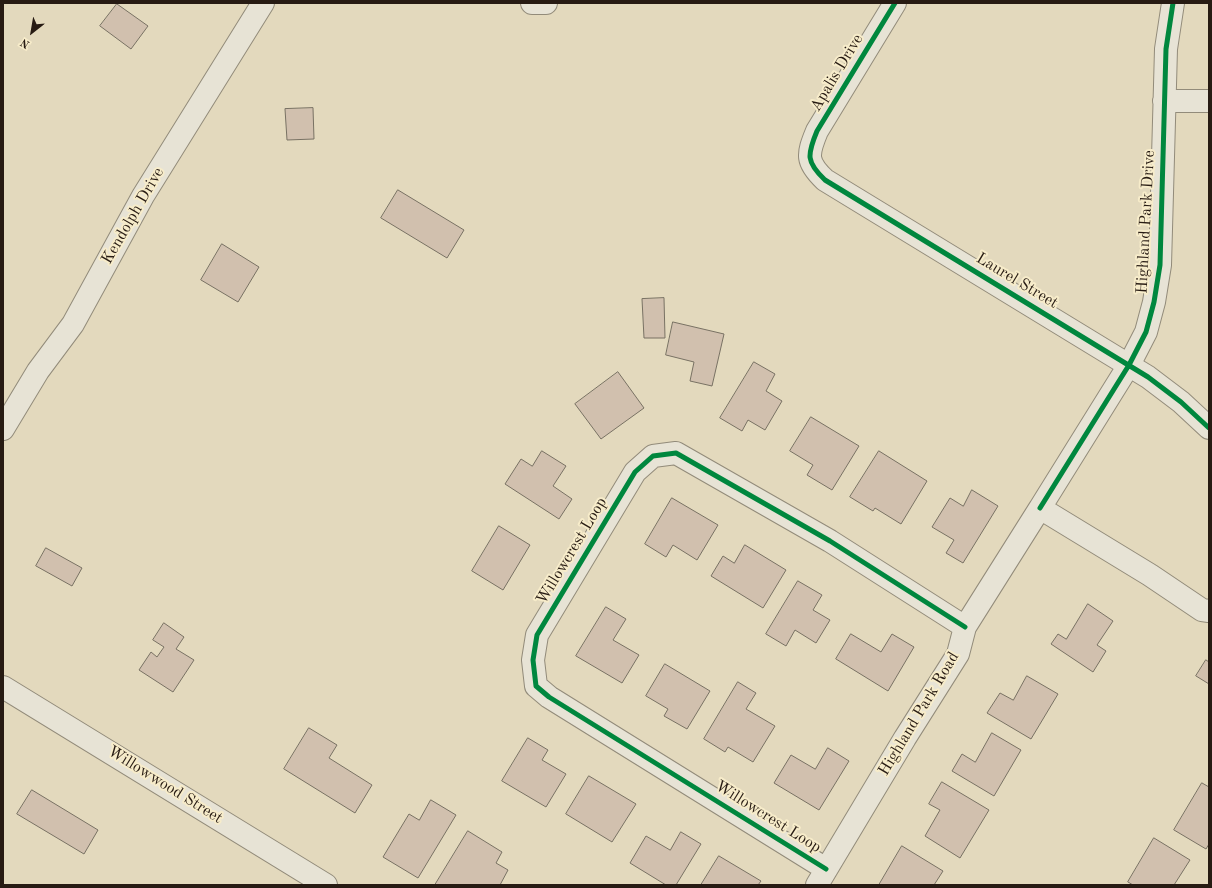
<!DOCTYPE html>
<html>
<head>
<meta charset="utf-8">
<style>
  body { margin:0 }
  #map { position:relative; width:1212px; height:888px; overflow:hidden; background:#e3d9bd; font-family:"Old Standard TT",serif }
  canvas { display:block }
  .frame { position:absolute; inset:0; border:4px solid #271b13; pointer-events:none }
  .north { position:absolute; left:12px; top:12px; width:40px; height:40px; -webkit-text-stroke:3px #f7ecca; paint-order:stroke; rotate:211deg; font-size:11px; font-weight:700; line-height:16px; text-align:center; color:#271b13 }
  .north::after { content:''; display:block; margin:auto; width:14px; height:18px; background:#271b13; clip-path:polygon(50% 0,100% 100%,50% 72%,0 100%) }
</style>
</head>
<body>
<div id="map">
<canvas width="1212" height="888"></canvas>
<div class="frame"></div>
<div class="north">N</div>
</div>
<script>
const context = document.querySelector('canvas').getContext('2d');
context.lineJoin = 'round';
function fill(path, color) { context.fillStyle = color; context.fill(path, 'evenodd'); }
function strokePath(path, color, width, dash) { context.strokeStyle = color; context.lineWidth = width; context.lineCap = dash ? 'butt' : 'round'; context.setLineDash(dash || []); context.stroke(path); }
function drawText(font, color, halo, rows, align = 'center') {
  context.font = font + ' "Old Standard TT",serif'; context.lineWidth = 4; context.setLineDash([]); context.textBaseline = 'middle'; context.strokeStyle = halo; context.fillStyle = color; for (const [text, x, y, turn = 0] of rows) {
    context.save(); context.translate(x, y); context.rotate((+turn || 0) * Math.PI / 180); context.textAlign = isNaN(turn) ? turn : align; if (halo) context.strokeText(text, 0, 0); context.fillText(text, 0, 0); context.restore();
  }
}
const building = new Path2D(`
  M117,4l31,22 -17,23 -31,-23z
  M313,108l1,31 -27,1 -2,-31z
  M398,190l66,40 -17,28 -66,-40z
  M222,244l37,23 -21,35 -37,-22z
  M664,298l1,40h-21l-2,-39z
  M673,322l51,12 -12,52 -22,-5 4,-19 -28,-7z
  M754,362l21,12 -9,17 16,10 -17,29 -17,-10 -6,11 -22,-13z
  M618,372l26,36 -43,31 -26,-35z
  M811,417l48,29 -27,44 -25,-15 6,-10 -23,-14z
  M542,451l24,15 -13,20 19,13 -13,20 -54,-35 16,-25 11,7z
  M879,451l48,30 -26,43 -26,-16 -2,3 -23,-14z
  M972,490l26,16 -35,57 -17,-10 8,-13 -22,-13 18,-29 13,8z
  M672,498l46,27 -21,35 -24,-15 -7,12 -21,-13z
  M499,526l31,19 -27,45 -31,-19z
  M745,545l41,25 -23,38 -52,-32 12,-20 11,7z
  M46,548l36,20 -10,18 -36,-20z
  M798,581l24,14 -9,15 17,10 -14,23 -21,-13 -9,16 -20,-12z
  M1088,604l25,17 -16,24 9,6 -13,21 -42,-28 7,-10 8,5z
  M606,607l20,12 -13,21 26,15 -17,28 -46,-27z
  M164,623l20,14 -8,12 18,11 -21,32 -34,-22 12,-18 6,5 7,-10 -11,-7z
  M851,634l30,18 11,-18 22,13 -26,44 -52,-32z
  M1206,660l3,2v22l-13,-8z
  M665,664l45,27 -23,38 -23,-13 4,-7 -22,-13z
  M1027,676l31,18 -27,45 -44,-26 13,-20 13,7z
  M738,682l18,11 -10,16 29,17 -22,36 -25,-15 -3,5 -21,-13z
  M309,728l28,17 -8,13 43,27 -17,28 -71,-44z
  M992,733l29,17 -27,46 -42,-25 10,-17 13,8z
  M528,738l20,12 -6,10 24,14 -20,33 -44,-26z
  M828,748l21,13 -30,49 -45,-27 17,-28 24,14z
  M589,776l47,28 -24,38 -46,-28z
  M942,782l47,28 -29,48 -35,-22 15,-26 -11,-6z
  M1202,783l7,4v57l-3,5 -32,-19z
  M32,790l66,40 -14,24 -67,-40z
  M431,800l25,15 -38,63 -35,-21 26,-43 10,6z
  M468,831l34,21 -6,11 12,7 -8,15h-65z
  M681,832l20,12 -25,41h-10l-36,-22 16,-27 24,14z
  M1154,838l36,22 -16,25h-41l-5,-3z
  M902,846l41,25 -9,14h-55z
  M719,856l42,25 -3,4h-57z`);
fill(building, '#d1c0ae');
strokePath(building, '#787163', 1);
const minor = new Path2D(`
  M532,3h14
  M895,3l-78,128c-10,24 -11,31 8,49l323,197 33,25 28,26
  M1164,101h45
  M3,429l35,-58 35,-47 70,-128 120,-193
  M1040,508l89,-143 17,-33 8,-30 6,-37 6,-216 7,-46
  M3,687l323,198
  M826,869l-277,-172 -13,-11 -3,-26 4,-25 98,-163 18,-16 23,-3 154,88 135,86
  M817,885l88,-147 53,-84 7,-27 75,-119 110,67 52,35 7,1`);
strokePath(minor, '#928b7a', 24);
strokePath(minor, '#e7e3d5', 22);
strokePath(new Path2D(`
  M895,3l-78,128c-10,24 -11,31 8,49l323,197 33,25 28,26
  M1040,508l89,-143 17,-33 8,-30 6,-37 6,-216 7,-46
  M826,869l-277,-172 -13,-11 -3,-26 4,-25 98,-163 18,-16 23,-3 154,88 135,86`), '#00873e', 5);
drawText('16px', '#271b13', '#f7ecca', [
  ["Apalis Drive",837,73,-59],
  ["Kendolph Drive",133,216,-60],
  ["Highland Park Drive",1146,222,-87],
  ["Laurel Street",1017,281,31],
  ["Willowcrest Loop",572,551,-59],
  ["Highland Park Road",919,714,-59],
  ["Willowwood Street",165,785,32],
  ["Willowcrest Loop",768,817,32]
]);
</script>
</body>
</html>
